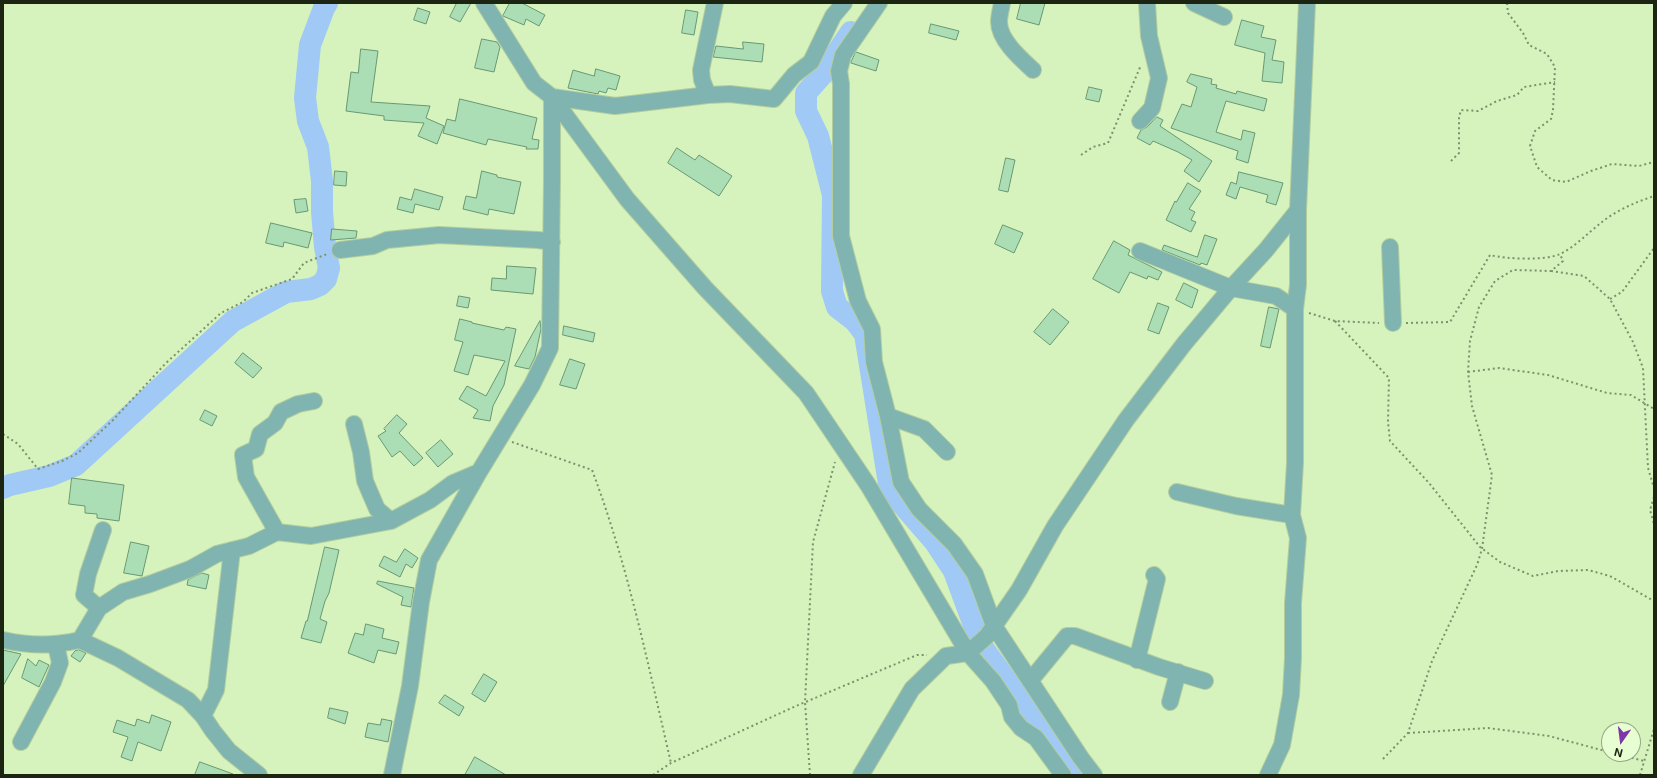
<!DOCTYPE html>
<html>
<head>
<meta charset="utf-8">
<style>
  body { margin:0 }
  #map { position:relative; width:1657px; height:778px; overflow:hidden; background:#d6f2bd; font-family:Inter,sans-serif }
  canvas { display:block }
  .frame { position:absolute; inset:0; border:4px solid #1b2511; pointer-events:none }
  .north { position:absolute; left:1601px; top:722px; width:40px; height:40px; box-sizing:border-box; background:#e7fed3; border:1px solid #95a785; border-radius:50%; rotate:194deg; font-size:11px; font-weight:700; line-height:16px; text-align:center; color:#1b2511 }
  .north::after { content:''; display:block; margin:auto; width:14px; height:18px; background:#7e36a8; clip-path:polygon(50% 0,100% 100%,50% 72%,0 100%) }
</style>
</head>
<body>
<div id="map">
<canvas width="1657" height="778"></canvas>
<div class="frame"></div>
<div class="north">N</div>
</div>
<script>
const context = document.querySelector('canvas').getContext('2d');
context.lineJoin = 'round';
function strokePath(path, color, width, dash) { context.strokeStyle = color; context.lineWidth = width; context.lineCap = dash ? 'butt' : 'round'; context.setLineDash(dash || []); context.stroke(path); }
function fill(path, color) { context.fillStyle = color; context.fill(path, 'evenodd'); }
strokePath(new Path2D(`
  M851,32l-29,43 -16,18v18l12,25 15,59 -1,96 5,16 18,14 10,13 25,156 45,52 19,29 25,68
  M3,488l7,-3 39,-9 27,-11 157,-144 53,-29 25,-3 9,-4 6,-6 3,-11 -4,-21 -3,-35v-31l-4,-34 -10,-26 -3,-23 5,-53 14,-37 3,-5
  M983,648l92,127`), '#a1c9f5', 22);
const building = new Path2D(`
  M457,3h14l-11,19 -10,-5z
  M510,3h12l23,12 -6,11 -13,-7 -2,6 -21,-9z
  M1021,3h24l-6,22 -22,-6z
  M418,8l12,4 -4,12 -12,-4z
  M686,10l12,2 -4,23 -12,-2z
  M1242,20l22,6 -3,11 15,3 -4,20 12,2 -2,21 -20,-2 3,-28 -30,-8z
  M931,24l28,7 -3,9 -27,-7z
  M482,39l15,3 3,5 -6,25 -19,-4z
  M743,42l21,2 -2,18 -49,-5 3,-11 27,3z
  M361,49l17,2 -7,51 59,4 -4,12 18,8 -7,18 -19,-8 6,-13 -40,-3v-4l-38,-5 5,-39 7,1z
  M856,52l23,8 -3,11 -25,-8z
  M596,69l24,7 -4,14 -8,-2 -2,5 -7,-2 -1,3 -30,-6 5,-18 21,6z
  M1191,74l21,5 -1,5 6,1 -1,3 20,6 1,-3 30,8 -3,12 -38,-10 -10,31 25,8 2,-10 12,3 -7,30 -12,-4 2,-8 -67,-23 11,-24 9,3 6,-20 -10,-5z
  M1089,87l13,3 -3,12 -13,-3z
  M460,99l77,19 -5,21 7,1 -1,9h-12l1,-2 -39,-8 -2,6 -43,-12 4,-14 8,2z
  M1157,117l6,3 -3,6 52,35 -13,21 -15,-11 8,-11 -14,-8 -25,-11 -3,4 -13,-7 4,-8 6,-3z
  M677,148l18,12 4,-5 33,21 -13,20 -51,-33z
  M1006,158l9,2 -7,32 -9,-2z
  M335,171l12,1 -1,14 -12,-1z
  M482,171l15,4v2l24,5 -7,32 -25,-5 -1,6 -25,-6 3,-13 10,2z
  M1239,172l44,11 -7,22 -10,-3 2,-7 -28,-8 -4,12 -10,-4 5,-13 5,2z
  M1188,183l13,8 -12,18 6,3 -4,8 5,2 -5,10 -25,-12 9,-19 1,1z
  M415,189l28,8 -4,13 -24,-6 -2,9 -16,-4 3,-12 11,3z
  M306,199l2,12 -12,2 -2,-13z
  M271,223l41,10 -4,15 -24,-6 -1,5 -17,-4z
  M1003,225l20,8 -9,20 -19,-9z
  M332,229l25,2 -1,7 -25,2z
  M1205,235l12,4 -10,26 -6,-2 -1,2 -38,-15 2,-5 33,12z
  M1114,241l16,9 -2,5 34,17 -4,8 -10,-4 -1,3 -17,-7 -11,21 -26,-14z
  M507,266l29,2 -3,26 -42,-4 1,-12 14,1z
  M1184,283l14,7 -6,18 -16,-8z
  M459,296l11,2 -2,10 -11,-2z
  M1158,303l11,4 -10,27 -11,-4z
  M1269,307l10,2 -9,39 -9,-2z
  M1053,309l16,13 -19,23 -16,-13z
  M460,319l12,3v1l32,7 2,-3 10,2 -12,56 -11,21 -3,15 -17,-3 5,-8 -19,-11 8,-13 19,10 19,-35 -31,-6 -6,20 -14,-4 9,-29 -8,-2z
  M540,321l1,8 -6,28 -6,12 -14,-3z
  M564,326l31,7 -2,9 -30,-7z
  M243,353l19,15 -9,10 -18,-15z
  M570,359l15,5 -9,25 -16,-4z
  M205,410l12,6 -5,10 -12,-6z
  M397,415l10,9 -8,9 24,25 -9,8 -14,-15 -8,6 -14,-21 8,-5 -2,-2z
  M441,440l12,14 -15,13 -12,-14z
  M72,478l52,7 -5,36 -22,-3v-4l-12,-1v-7l-16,-2z
  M131,542l18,4 -7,30 -18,-3z
  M325,547l14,3 -10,43 -4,8 -5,18 7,3 -6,21 -20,-5 5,-17h1z
  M405,549l13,9 -6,10 -6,-4 -6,13 -21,-11 5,-10 12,6z
  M202,573l7,2 -3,14 -19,-4 1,-5z
  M378,581l36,7 -3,19 -10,-2 2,-8 -26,-13z
  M366,624l18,5 -2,9 17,4 -3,12 -18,-4 -4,13 -26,-10 7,-20 8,2z
  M3,650l18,4 -18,32z
  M79,650l7,3 -6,9 -9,-6 4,-5z
  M28,659l8,7 3,-6 10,5 -10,22 -17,-9z
  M484,674l13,8 -12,20 -13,-8z
  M445,695l19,12 -5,9 -20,-13z
  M330,708l18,4 -3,12 -17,-6z
  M152,715l19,7 -10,29 -23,-9 -6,19 -11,-4 7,-20 -15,-5 4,-12 18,6 2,-7 12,4z
  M382,719l10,2 -4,21 -23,-5 3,-14 12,2z
  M475,757l31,18h-41z
  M200,762l33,12v1h-38z`);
fill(building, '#acdeb6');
strokePath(building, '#689872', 1);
const minor = new Path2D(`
  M484,3l50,80 18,14 75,102 78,89 101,105 62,92 100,168 25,28 16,24 3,12 9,11 15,10 27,37
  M879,3l-36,52 -4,16 2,13v152l17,65 14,28 2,33 14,54 13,66 18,27 35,35 21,30 19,52 87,132 13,17
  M1002,3c-1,6 -3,13 -3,19 0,18 22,37 34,48
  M1194,3l30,14
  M708,95l-6,-15 -1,-10 14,-67
  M552,97l63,9 93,-11 22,-1 44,5 20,-24 17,-13 22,-46 11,-13
  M1140,121l12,-13 7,-30 -10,-42 -2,-33
  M1390,247l3,76
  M340,250l33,-4 14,-6 52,-5 99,5 14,2
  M1140,251l91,37 45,8 19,13
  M888,416l36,13 23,23
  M354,424l7,28 4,29 12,28 14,12
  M1177,492l59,14 56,9
  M277,532l-31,-55 -3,-22 13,-6 4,-15 15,-11 6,-11 17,-8 16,-3
  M99,608l-15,-13 4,-21 15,-44
  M3,640c28,6 49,6 77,0l19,-32 24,-16 27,-8 40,-15 27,-15 32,-8 28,-14 34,4 80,-15 39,-21 23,-17 26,-11
  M80,640l38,18 70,42 15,16 10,15 16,20 30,24
  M1137,660l20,-81 -3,-4
  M1030,681l37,-45h8l84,31 46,14
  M1170,702l8,-30
  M203,716l13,-26 16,-140
  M21,742l32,-60 7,-19 -4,-18
  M392,775l18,-89 11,-84 8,-42 50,-88 53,-87 18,-37 2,-168v-83
  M861,775l51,-86 34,-33 22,-3 19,-17 32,-46 36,-64 71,-106 58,-76 47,-56 35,-38 32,-40 9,-207
  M1268,775l14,-30 9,-50 2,-37v-55l5,-65 -6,-23 3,-52v-154l3,-24v-75`);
strokePath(minor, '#b4cd9e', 18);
strokePath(new Path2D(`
  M1507,3l1,10 15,20 6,12 18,9 8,13 -2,43 -2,9 -16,12 -5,15 7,21 15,13 14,2 25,-11 21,-7 27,2 15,-4
  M1081,155l12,-8 15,-4 33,-78
  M1451,161l8,-8v-36l2,-7 17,1 19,-10 20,-6 7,-8 31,-5
  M1551,271l33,5 26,23 23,43 10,26 5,100 6,20
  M1610,299l12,-7 32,-44
  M1309,313l26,8 44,2
  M1335,321l54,57 -1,44 2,19 39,42 51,64 20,15 33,14 25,-5 30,-1 22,6 44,25
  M1406,323l44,-1 40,-67c16,4 55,6 70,-1 15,-7 29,-22 42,-32 15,-12 34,-20 52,-26
  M1468,372l31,-4 49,7 59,18 24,2 23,14
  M3,434l15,10 20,25 24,-8 16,-8 35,-33 53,-57 55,-50 22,-11 9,-9 40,-14 12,-16 23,-9
  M512,442l80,28c36,95 56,195 79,293
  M1654,497l-4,13 4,14
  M1408,733l80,-5 61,8 60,16
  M1617,754l27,7
  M1383,759l25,-26 24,-72 45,-96 5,-16 10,-74 -20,-69 -4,-34 2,-31 9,-34 16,-26 18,-11 38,1 12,-10 -3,-7
  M653,775l18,-12 125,-57 121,-51h10
  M810,775l-5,-73 8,-160 22,-80
  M1640,775l14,-46`), '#7d916b', 2, [2, 3]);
strokePath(minor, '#7fb4b0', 16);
</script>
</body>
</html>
